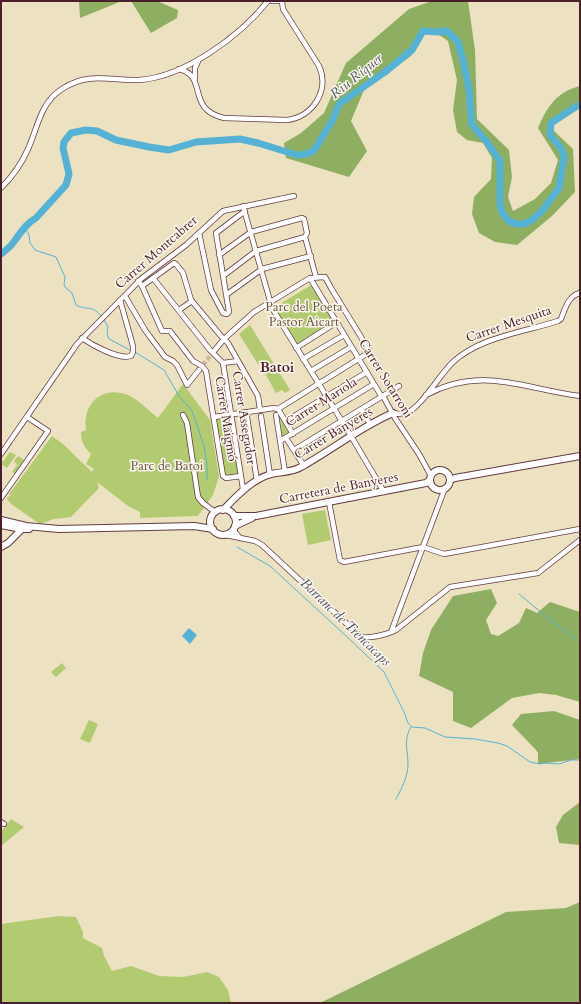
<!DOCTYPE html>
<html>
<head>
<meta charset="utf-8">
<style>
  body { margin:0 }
  #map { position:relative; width:581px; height:1004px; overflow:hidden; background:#ece2c1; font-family:Cardo,serif }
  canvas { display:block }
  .frame { position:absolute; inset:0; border:2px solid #4a1f2b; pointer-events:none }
</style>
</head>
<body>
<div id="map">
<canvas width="581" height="1004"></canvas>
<div class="frame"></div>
</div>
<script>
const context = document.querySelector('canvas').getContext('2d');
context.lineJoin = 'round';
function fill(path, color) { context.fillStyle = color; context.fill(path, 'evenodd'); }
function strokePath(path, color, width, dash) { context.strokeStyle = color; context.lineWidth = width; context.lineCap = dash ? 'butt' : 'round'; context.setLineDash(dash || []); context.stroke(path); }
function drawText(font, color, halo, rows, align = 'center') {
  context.font = font + ' Cardo,serif'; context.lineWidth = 3; context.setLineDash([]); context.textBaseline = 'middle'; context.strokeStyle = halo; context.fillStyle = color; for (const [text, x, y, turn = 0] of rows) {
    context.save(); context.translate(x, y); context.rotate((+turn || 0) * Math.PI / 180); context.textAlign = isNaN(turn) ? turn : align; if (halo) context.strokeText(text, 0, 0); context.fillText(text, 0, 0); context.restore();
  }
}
fill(new Path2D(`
  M311,285l23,36 -36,24 -24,-36 1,-2z
  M250,325l40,65 -5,3 -3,-3 -6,3 -16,-29h-2l-19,-30z
  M183,384l27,36 9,57 -6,18 -15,21 -58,2v-6l-12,-6 -31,-24 2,6 -28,29 -17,2 -14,5 -29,-20 -4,-5 3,-4 -1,-1 43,-58 11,8 29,28 2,-3 -8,-5 5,-10c-7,-7 -10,-12 -10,-22l5,-2c-4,-26 16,-45 42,-35 11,5 21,16 30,23z
  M228,417l2,1 9,56 -1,1h-13l-9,-56z
  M280,417l9,15 -1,2 -5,3 -1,-1z
  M10,452l6,3 -9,13 -6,-4z
  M18,456l6,4 -9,14 -3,-2 5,-7 -3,-4z
  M325,510l6,30 -23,5 -6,-31z
  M62,663l4,5 -10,9 -5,-5z
  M89,720l9,4 -8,19 -10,-4z
  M11,819l13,8 -23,19v-17h2z
  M59,916l17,1 7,15v6l19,10 2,8 8,15 19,-5 28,10 24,1 24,-5 12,5 9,13 3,13h-230v-79z`), '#b3cb70');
fill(new Path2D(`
  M79,1h43l-42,17z
  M131,1h26l21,9 -1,8 -26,15z
  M432,1h36l7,49 2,69 32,31 3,27 -4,20 5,14 22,-12 16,-16 7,-23 -20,-32c9,-21 18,-36 42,-42v22l-24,9 -3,13 20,19 2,43 -23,24 -35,29 -22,-3 -16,-9 -7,-19 2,-17 17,-18 1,-21 -9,-15 -16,-3 -10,-8 -4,-22 4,-30 -9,-39 -19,-13 -18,28 -47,34 -13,31 16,30 -18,26 -63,-19 -2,-15 17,-10 23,-20 22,-50 63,-54z
  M491,589l6,14 -11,17 5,14 7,2 21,-13 7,-15 11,5 13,-11 30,10v90l-24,-7 -17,-2 -27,5 -41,30 -18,-7v-29l-34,-16 4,-23 8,-23 22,-34z
  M554,711l26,9v39l-42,5v-11l-2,-3 -24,-25 9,-11z
  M580,802v43l-21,-2 -3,-16 7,-12z
  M580,902v101h-260l186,-91 60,-4z`), '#8eaf62');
fill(new Path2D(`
  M189,628l8,7 -7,9 -8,-8z`), '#56b2d4');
strokePath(new Path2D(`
  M25,227l4,8 1,8 5,7 21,7 9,20 -1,7 1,3 7,6 4,12c12,6 16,-1 26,12
  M104,320l4,7 -1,7 2,5 21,11
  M135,352l29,18 15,26 13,15 12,35 3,18v16
  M237,547l33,19 75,69 39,37 20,40 4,11 4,4 13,1 20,9 30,2 23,4 9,3 23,16 10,2 6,-1 13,1 12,-4h9
  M519,594l24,20 37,28
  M396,799c6,-11 12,-23 12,-35 0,-13 -5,-24 3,-37`), '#56b2d4', 1);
strokePath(new Path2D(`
  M1,254c4,-3 9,-7 12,-11 7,-9 12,-19 23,-25l30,-33 3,-11 -6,-26 1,-6 7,-9 15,-3 11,1 19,9 33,7 20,3 27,-8 44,-3 18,4 39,12c7,0 14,-1 18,-6l17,-28 7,-17 46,-32 27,-22 11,-19 15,1 9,-1 11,11 5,18 6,30 3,35 15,17 13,19v45l3,8 7,8 8,2h6l8,-4 10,-9 17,-23 5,-31 -3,-9 -11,-13 1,-12 26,-17 3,-1`), '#56b2d4', 7);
strokePath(new Path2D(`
  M199,370l15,-19`), '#ccbba3', 4.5, [4.5, 2]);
const street = new Path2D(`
  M272,1h7
  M179,69c30,7 6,40 45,49l63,2c26,-3 43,-30 32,-54l-36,-57 -1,-8
  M195,79v-11l4,-9
  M1,188c11,-11 21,-25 27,-39 10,-22 12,-46 34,-60 27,-18 48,-8 77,-9 46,-3 101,-44 129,-79
  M243,206l29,102 79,128 33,56
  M199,233l12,57 12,23 4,1 2,-2 -13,-79 29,-22
  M219,255l32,-23 51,-14 2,1 3,14 -2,4 11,40
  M223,276l33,-25 49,-14
  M153,278l57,72 13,13 20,126
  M310,278l70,116 3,2 12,22 24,36 12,22
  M138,281l4,5 20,45h8l23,30 9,5 4,5 17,105 3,2 15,-2
  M142,286l32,-23 2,1 7,9 8,27 30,36 7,7 30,53 2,14
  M226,295l36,-26 49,-13
  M125,296l20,34 20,27 8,4 4,4 10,20 12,-15
  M179,310l13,-9
  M82,338c10,7 37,22 49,18l2,-4v-6l-13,-46
  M296,348l41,-26
  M214,351l10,-12 30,-27 56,-34 14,-1
  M303,359l41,-24
  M223,363l15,-2
  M311,371l40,-24
  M426,395c56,-30 98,-6 154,1
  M278,409l15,25
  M361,409l9,15
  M393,413c5,1 10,1 15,-1 14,-6 32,-38 45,-50 27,-25 71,-30 105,-41l3,-2c4,-10 7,-23 19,-26
  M183,415l4,8 11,74 5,6 12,9
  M276,415l9,57
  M261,416l9,59
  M214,417l60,-9 4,1 90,-56 1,-3 -38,-62 -6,-11
  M247,417l10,64
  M286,421l81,-49
  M286,438l18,28
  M280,441l94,-57
  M294,450l105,-64
  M1,454l76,-110 64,-65 45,-34 37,-34 71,-15
  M1,498l47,-67 -21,-14
  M329,502l11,58 4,2 79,-15 21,7 136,-25
  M233,530l7,8
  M226,535l29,6 7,4 98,91c7,4 28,-2 36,-6l54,-43 88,-14 42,-33
  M391,632l54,-144
  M1,822l3,2`);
const secondary = new Path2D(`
  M430 480a10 10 0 1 1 20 0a10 10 0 1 1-20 0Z
  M450,480l5,-2 125,-22
  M210 522a13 13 0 1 1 26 0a13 13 0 1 1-26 0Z
  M223,510c14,-14 28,-30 48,-36 10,-2 22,-2 30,-7 31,-17 59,-40 92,-54
  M234,516h22l170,-33 4,-3
  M1,520l25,6 33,3 135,-3 19,3
  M1,525l21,4h7
  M235,526l17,-8
  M1,547l7,-4 14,-14`);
strokePath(street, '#623c42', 6);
strokePath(secondary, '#623c42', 8);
strokePath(street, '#fff', 4.5);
strokePath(secondary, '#fff', 6);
drawText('13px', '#4a1f2b', '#fbf7ec', [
  ["Carrer Montcabrer",157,253,-41],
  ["Carrer Mesquita",509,325,-19],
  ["Carrer Sotarroni",385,379,58],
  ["Carrer Mariola",322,403,-32],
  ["Carrer Assegador",243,418,81],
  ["Carrer Maigmó",225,419,81],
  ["Carrer Banyeres",334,434,-31],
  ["Carretera de Banyeres",339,489,-11]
]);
drawText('13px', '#6a5340', '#fbf7ec', [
  ["Parc del Poeta",304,308],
  ["Pastor Aicart",304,323],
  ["Parc de Batoi",167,467]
]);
drawText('italic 14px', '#4e5266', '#fbf7ec', [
  ["Riu Riquer",357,77,-39],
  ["Barranc de Trencacaps",345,623,44]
]);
drawText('bold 14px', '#4a1f2b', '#fbf7ec', [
  ["Batoi",277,369]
]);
</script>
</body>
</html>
